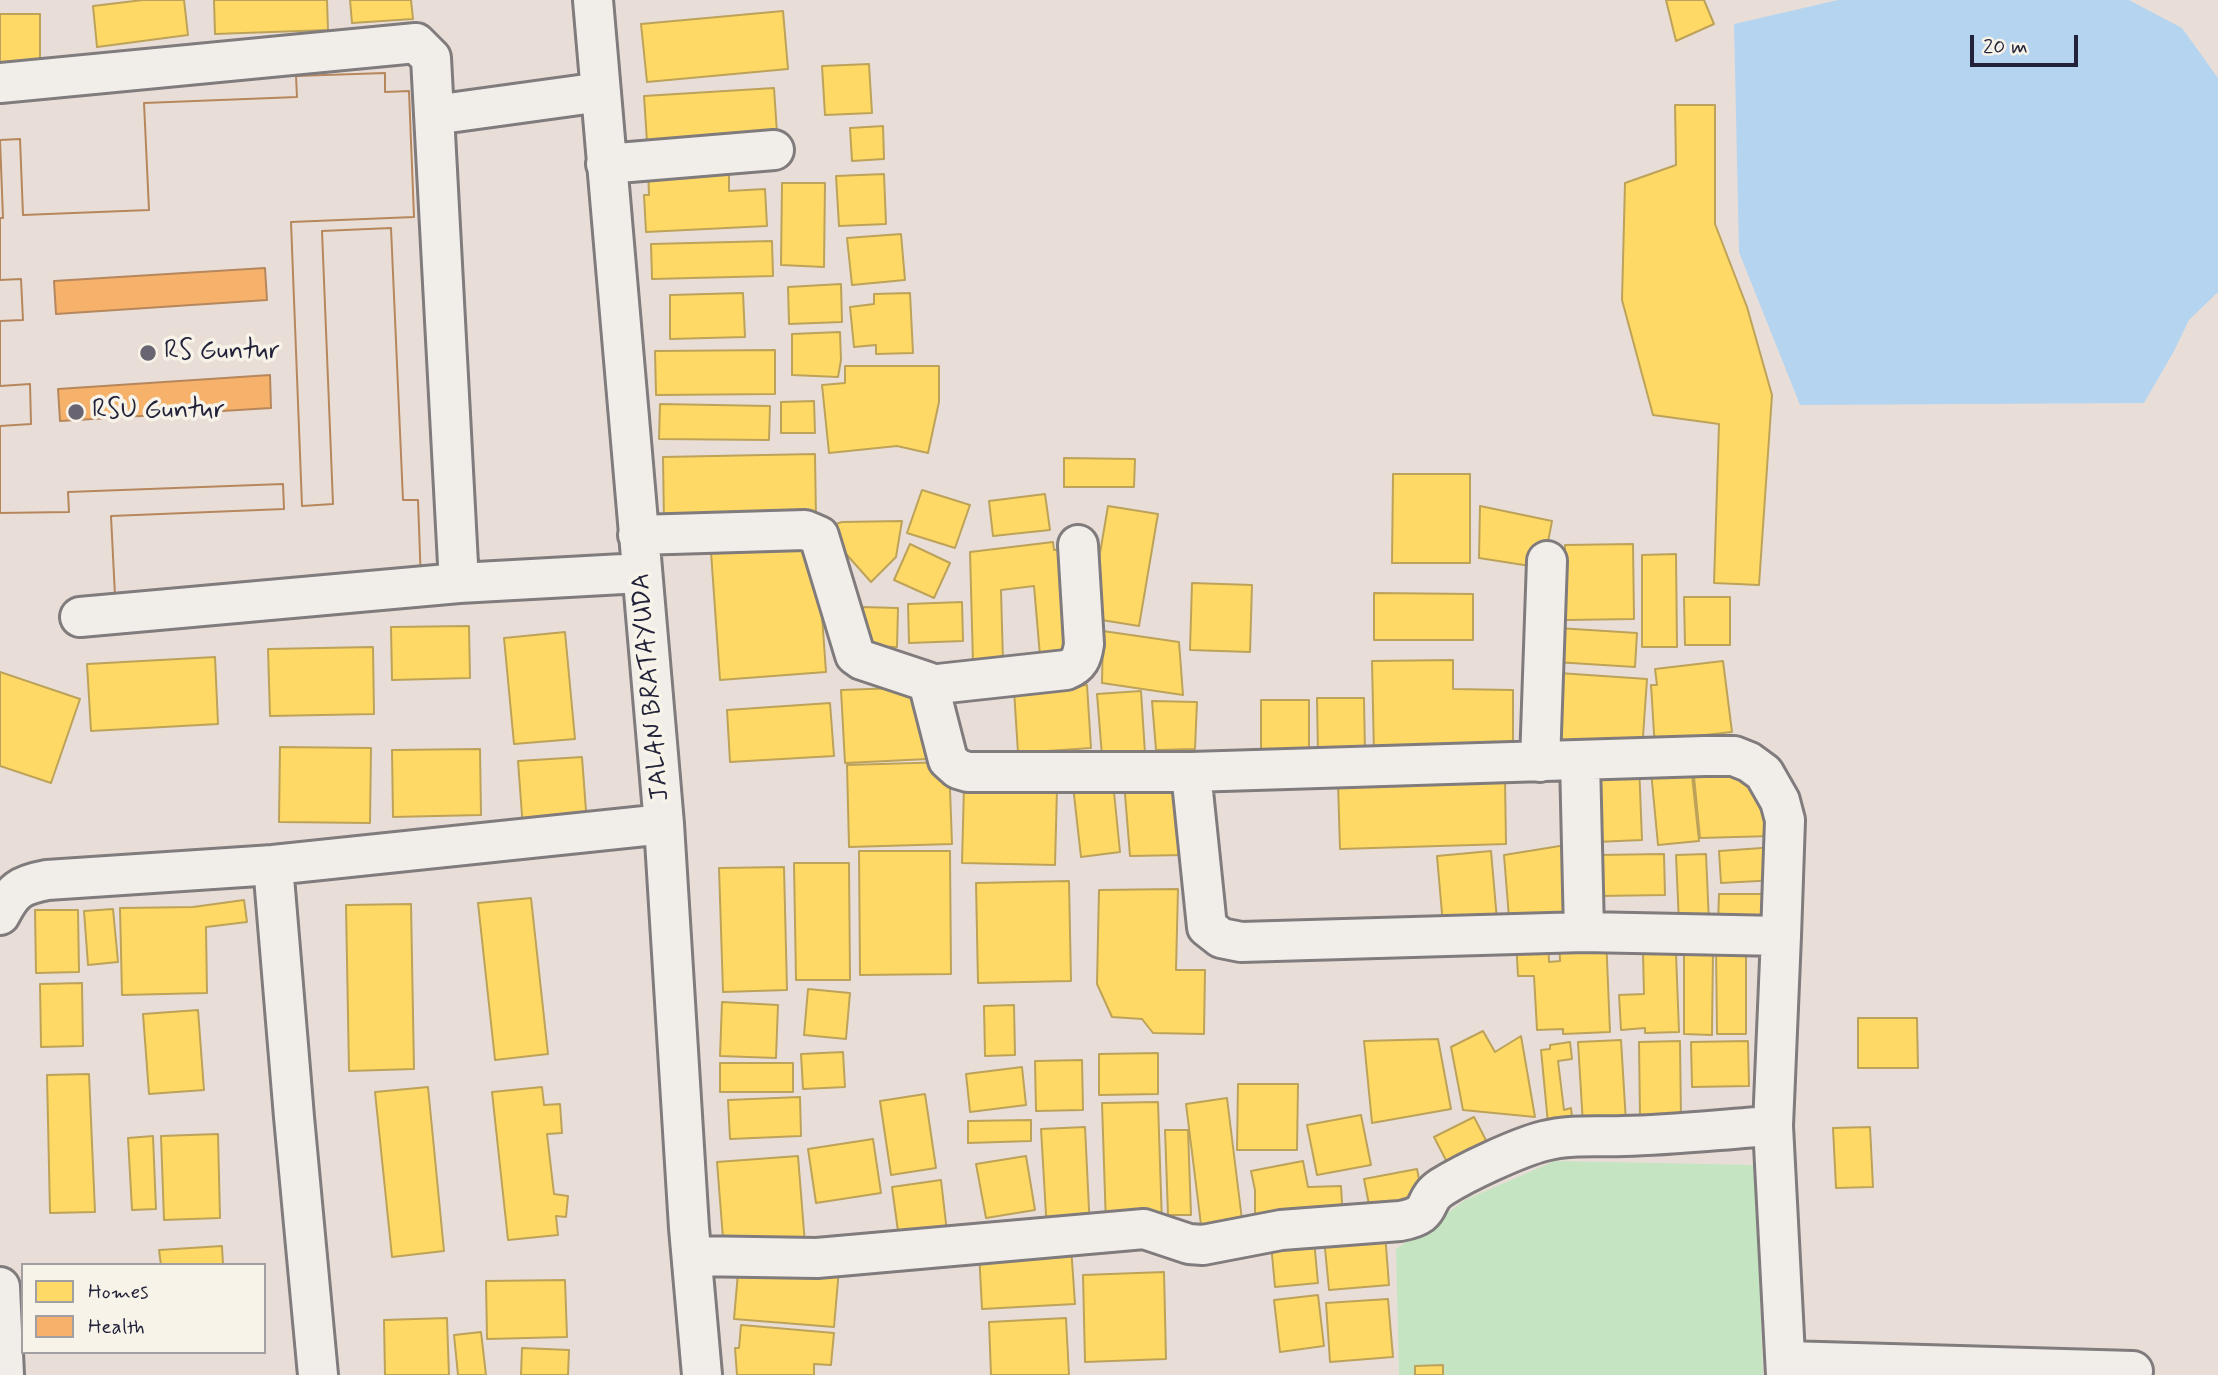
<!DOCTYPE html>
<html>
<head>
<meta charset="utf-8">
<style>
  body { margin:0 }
  #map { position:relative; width:2218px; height:1375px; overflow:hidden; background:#e9ded7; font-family:Mynerve,sans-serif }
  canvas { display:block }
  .legend { position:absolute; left:21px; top:1263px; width:245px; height:91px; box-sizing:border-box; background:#f7f3e8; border:2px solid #a29fa3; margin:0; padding:9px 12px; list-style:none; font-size:21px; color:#22223b }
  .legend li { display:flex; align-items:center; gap:14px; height:35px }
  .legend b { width:35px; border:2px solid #a29fa3 }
  .scale { position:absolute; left:1970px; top:35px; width:108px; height:32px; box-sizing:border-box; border:4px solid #22223b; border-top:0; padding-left:9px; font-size:21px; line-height:24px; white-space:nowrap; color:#22223b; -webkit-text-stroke:5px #f7f3e8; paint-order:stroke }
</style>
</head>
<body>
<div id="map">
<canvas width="2218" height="1375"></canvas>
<ul class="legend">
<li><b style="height:19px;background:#ffd966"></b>Homes</li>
<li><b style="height:19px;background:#f6b26b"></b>Health</li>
</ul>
<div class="scale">20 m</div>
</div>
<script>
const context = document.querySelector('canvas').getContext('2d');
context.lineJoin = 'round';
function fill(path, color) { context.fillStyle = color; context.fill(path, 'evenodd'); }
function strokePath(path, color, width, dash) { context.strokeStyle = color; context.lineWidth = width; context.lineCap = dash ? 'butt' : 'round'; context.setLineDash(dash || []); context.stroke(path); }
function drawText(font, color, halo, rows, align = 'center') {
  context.font = font + ' Mynerve,sans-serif'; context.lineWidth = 7; context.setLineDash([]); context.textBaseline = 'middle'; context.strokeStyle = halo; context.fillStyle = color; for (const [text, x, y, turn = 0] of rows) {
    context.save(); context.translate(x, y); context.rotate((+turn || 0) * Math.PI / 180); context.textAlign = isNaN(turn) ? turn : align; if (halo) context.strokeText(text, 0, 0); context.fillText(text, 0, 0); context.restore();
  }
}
fill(new Path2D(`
  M1555,1161l200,4 8,210h-364l-3,-126 71,-50z`), '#c4e4c2');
fill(new Path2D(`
  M1838,0h291l53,28 36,50v214l-29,28 -15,31 -30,52 -344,2 -61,-153 -5,-228z`), '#b5d4f0');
const homes = new Path2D(`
  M143,0h41l4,35 -91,12 -4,-41z
  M214,0h113l1,30 -113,4z
  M350,0h61l2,19 -61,4z
  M1666,0h38l10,24 -38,17z
  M783,11l5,58 -141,13 -6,-58z
  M0,14h40v47l-40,1z
  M869,64l3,49 -47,2 -3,-49z
  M774,88l3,45 -130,9 -3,-46z
  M1675,105h40v119l32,83 25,88 -13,190 -45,-2 5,-159 -66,-9 -31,-115 3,-117 51,-18z
  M883,126l1,33 -32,2 -2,-33z
  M729,168v23l36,-2 2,37 -121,6 -2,-37h5l-1,-24z
  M884,174l2,50 -47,2 -3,-50z
  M782,183h43l-1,84 -43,-2z
  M901,234l4,46 -53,5 -5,-47z
  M772,241l1,35 -121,3 -1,-35z
  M841,284l1,38 -53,2 -1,-37z
  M743,293l2,44 -75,2v-44z
  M910,293l3,60 -37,1v-9l-22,2 -4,-40 24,-3v-10z
  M840,332l1,28 -3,17 -46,-2v-41z
  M775,350v44l-119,1 -1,-44z
  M845,366h94v36l-11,51 -31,-7 -68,7 -7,-68 23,-2z
  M814,401l1,32h-34v-31z
  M660,404l110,2 -1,34 -110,-1z
  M815,454l1,66 -152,3 -1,-66z
  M1064,458l71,1 -1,28h-70z
  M1393,474h77v89h-78z
  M922,490l48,15 -15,43 -48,-15z
  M1045,494l5,36 -57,6 -4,-35z
  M1108,506l50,8 -19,112 -50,-8z
  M1480,506l72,15 -9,47 -64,-10z
  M902,521l-6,36 -25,25 -48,-54 19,-6z
  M1053,542l1,8 14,-2 9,104 -37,4 -6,-70 -33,4 2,72 -30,1 -3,-111z
  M910,544l40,19 -16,35 -40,-18z
  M1633,544l1,75 -68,1 -1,-75z
  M817,545l9,127 -106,8 -9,-128z
  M1676,554l1,93h-35v-92z
  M1192,583l60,2 -2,67 -60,-2z
  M1374,593l99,1v46h-99z
  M1684,597h46v48h-45z
  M962,602l1,39 -54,2 -1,-39z
  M863,607l35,1 -1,39 -35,-1z
  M469,626l1,52 -78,2 -1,-53z
  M1558,628l79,5 -2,34 -80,-5z
  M1103,631l76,11 4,53 -81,-12z
  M565,632l10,107 -61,5 -10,-106z
  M373,647l1,67 -104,2 -2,-67z
  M215,657l3,67 -127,7 -4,-67z
  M1453,660v29l60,1v59l-139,6 -2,-94z
  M1723,661l9,71 -27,3 1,11 -51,3 -4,-64h6l-2,-16z
  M0,672l80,27 -29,84 -51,-17z
  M1559,673l88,6 -5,72 -88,-7z
  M1087,685l4,63 -73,5 -4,-63z
  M924,687l4,72 -83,4 -4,-73z
  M1141,691l4,62 -43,3 -5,-62z
  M1317,698h47l1,56 -47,1z
  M1261,700h48v51h-48z
  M1152,701l45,1 -2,47 -39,1z
  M830,703l4,53 -104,6 -3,-52z
  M280,747l91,1 -1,75 -91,-1z
  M480,749l1,66 -88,2 -1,-67z
  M582,757l5,67 -64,5 -5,-68z
  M1740,761l32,75 -72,2 -7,-72z
  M949,762l3,82 -103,3 -2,-82z
  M1639,764l3,76 -46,2 -2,-76z
  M1691,766l8,75 -41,4 -7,-74z
  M1505,779l1,65 -166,5 -2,-66z
  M1113,782l7,70 -39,5 -8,-71z
  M1124,782l62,5 -2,68 -54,1z
  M964,786l93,3 -2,76 -93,-2z
  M1566,845v71l-57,2 -5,-63z
  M1776,847l1,33 -56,3 -2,-32z
  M859,851h91l1,123 -91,1z
  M1491,851l6,69 -54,5 -6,-69z
  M1664,854l1,41 -66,1 -1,-41z
  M1706,854l3,69 -30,1 -3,-69z
  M794,863h55l1,117h-54z
  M784,867l3,123 -64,2 -4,-124z
  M1069,881l2,100 -93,2 -2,-100z
  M1178,889l-2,81h29l-1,64 -51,-1 -11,-14 -30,-2 -15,-33 2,-94z
  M1719,894h50l-1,30h-50z
  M531,898l17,156 -53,6 -17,-157z
  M244,900l3,22 -41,5 1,66 -85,2 -2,-87 73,-1z
  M411,904l3,165 -65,2 -3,-166z
  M113,909l5,53 -30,3 -4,-54z
  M35,910h43l1,62 -43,1z
  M1606,935l4,97 -47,2v-5l-26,1 -3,-54h-16l-2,-36 32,-2 1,24 11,-1 -1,-23z
  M1746,946v88h-29l-1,-87z
  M1684,950h29l-1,85 -28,-1z
  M1643,953h33l3,79 -34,1v-5l-24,2 -2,-35 25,-1z
  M82,983l1,63 -42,1 -1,-63z
  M808,989l42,4 -4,46 -42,-4z
  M722,1002l56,3 -2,53 -56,-2z
  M1014,1005l1,50 -30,1 -1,-50z
  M198,1010l6,80 -55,4 -6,-80z
  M1858,1018h59l1,50h-60z
  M1483,1031l12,21 26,-16 14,81 -72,-7 -12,-63z
  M1438,1039l13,70 -79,14 -8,-82z
  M1621,1040l5,82 -43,3 -5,-83z
  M1680,1041l1,78h-41l-1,-77z
  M1748,1041l1,45 -57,1 -1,-45z
  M1570,1042l2,17 -14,2 6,49 7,-2 2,18 -24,8 -8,-84 9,-1v-4z
  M843,1052l2,35 -42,2 -2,-35z
  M1158,1053v41l-59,1v-41z
  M1082,1060l1,50 -47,1 -1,-50z
  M720,1063h73v29h-73z
  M1022,1067l4,38 -56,7 -4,-38z
  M89,1074l6,138 -45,1 -3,-138z
  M1238,1084h60l-1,66h-60z
  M428,1087l16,164 -52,6 -17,-165z
  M542,1087l2,18 16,-1 2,29 -15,1 7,60 14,2 -2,21 -10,-1 2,19 -50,5 -16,-148z
  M925,1094l11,74 -45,7 -11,-74z
  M800,1097l1,39 -71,3 -2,-39z
  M1227,1098l16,130 -41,5 -16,-129z
  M1158,1102l4,122 -56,2 -4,-123z
  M1361,1115l10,50 -54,10 -10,-50z
  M1474,1117l17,33 -40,20 -17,-33z
  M1031,1120v21l-63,2v-22z
  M1085,1127l5,103 -43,2 -6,-103z
  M1870,1127l3,60 -37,1 -3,-60z
  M1165,1130h23l3,85h-23z
  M218,1134l2,84 -56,2 -3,-84z
  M153,1136l3,73 -24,1 -4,-72z
  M873,1139l8,54 -65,10 -8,-54z
  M798,1156l7,88 -81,7 -7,-89z
  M1026,1156l9,54 -49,8 -10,-54z
  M1303,1161l5,26 33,-1 2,34 -88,4v-34l-4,-19z
  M1417,1169l7,35 -53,11 -7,-36z
  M941,1180l7,61 -48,5 -8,-59z
  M1385,1233l4,52 -60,5 -5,-52z
  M1314,1240l4,43 -43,4 -4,-43z
  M222,1246l1,19h-62l-2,-15z
  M1071,1246l4,58 -93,5 -3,-57z
  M739,1261l100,8 -5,58 -100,-8z
  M1164,1272l2,87 -81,3 -2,-87z
  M565,1280l2,57 -80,2 -1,-58z
  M1318,1295l6,51 -44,6 -6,-52z
  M1388,1299l5,58 -63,5 -4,-59z
  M447,1318l2,57h-64l-1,-55z
  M1066,1318l3,57h-78l-2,-53z
  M741,1325l93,8 -3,32 -17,-1v11h-77l-2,-27h4z
  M481,1332l5,43h-28l-4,-40z
  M522,1348l47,2 -1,25h-47z
  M1443,1365v10h-28v-9z`);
fill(homes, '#ffd966');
strokePath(homes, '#bda259', 2);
const health = new Path2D(`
  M385,73v19l24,-1 5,126 -123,5 11,284 31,-2 -11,-273 69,-3 12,272h15l3,83 -306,13 -4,-80 173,-7 -1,-25 -215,8 1,20 -69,1v-87l31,-2 -1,-40 -30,2v-65l23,-1 -2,-41 -21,1v-62h3l-3,-78 20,-1 3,76 126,-5 -5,-107 153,-6 -1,-21zM265,268l2,32 -211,14 -2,-33zM270,375l1,33 -211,13 -2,-32z
  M385,73v19l24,-1 5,126 -123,5 11,284 31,-2 -11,-273 69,-3 12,272h15l3,83 -306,13 -4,-80 173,-7 -1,-25 -215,8 1,20 -69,1v-87l31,-2 -1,-40 -30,2v-65l23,-1 -2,-41 -21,1v-62h3l-3,-78 20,-1 3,76 126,-5 -5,-107 153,-6 -1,-21z`);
fill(health, '#f6b26b');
strokePath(health, '#b6875d', 2);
const minor = new Path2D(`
  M593,0l71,824 25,404 13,147
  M0,83l416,-40 15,15 28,525
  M434,115l167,-23
  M606,164l168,-14
  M638,535l167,-5 14,6 36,119 7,5 66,22 20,78 10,9 10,3h223l514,-16h29l15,6 15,11 16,28 5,19 -4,116
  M80,617l379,-34 182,-10
  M929,685l137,-15c13,-5 16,-12 18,-26l-6,-99
  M1540,762l7,-201
  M1191,772l16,155 14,11 20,4 343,-10 -4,-172
  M273,865l21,252 24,258
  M0,915c13,-25 20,-30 47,-35l226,-15 391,-41
  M1584,932l197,4 -8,190 13,249
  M692,1256l125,2 327,-29 45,15 14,1 78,-15 119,-9c37,-7 19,-19 42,-34 24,-15 75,-39 102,-46 27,-7 53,-4 80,-5 50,-1 100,-7 149,-10
  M0,1287l4,88
  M1786,1361l347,10`);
strokePath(minor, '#807b7d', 44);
strokePath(minor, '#f1eeea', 38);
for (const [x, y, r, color] of [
  [148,353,9,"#686472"],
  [76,412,9,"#686472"]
]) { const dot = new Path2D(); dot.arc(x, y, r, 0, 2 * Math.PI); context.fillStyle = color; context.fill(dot); strokePath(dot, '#f7f3e8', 2.5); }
drawText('26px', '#22223b', '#f7f3e8', [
  ["RS Guntur",164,353],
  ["RSU Guntur",92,412]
], 'left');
drawText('26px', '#22223b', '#f7f3e8', [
  ["JALAN BRATAYUDA",652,687,-95]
]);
</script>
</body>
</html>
